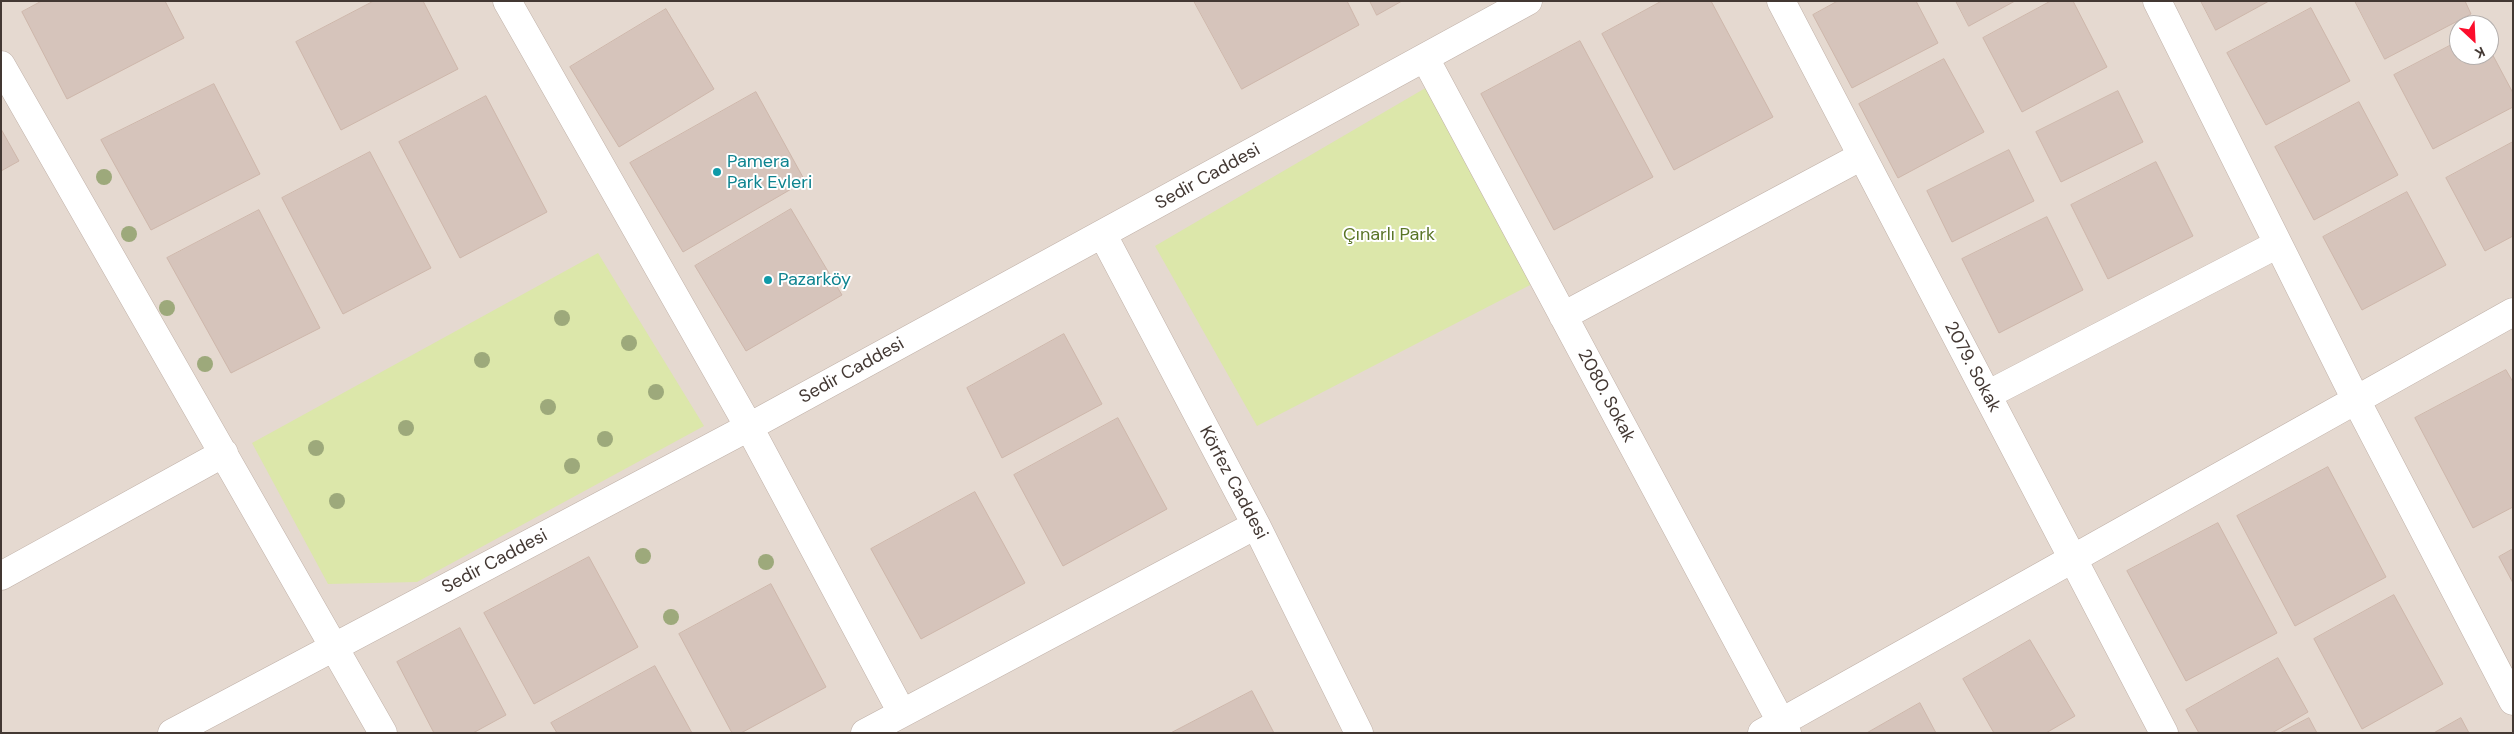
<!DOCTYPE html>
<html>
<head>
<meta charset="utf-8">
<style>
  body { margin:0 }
  #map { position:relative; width:2514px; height:734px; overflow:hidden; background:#f1e9e2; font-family:"DM Sans",sans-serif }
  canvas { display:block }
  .frame { position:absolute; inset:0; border:2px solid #433833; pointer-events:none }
  .north { position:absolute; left:2449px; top:15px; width:50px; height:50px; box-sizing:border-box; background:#fff; border:1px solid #b4afad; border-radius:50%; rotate:155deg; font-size:14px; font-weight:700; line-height:20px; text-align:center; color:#433833 }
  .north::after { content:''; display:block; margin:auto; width:18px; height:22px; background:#fc0e2c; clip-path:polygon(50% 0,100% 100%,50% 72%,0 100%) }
</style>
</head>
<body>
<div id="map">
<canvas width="2514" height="734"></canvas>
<div class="frame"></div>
<div class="north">K</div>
</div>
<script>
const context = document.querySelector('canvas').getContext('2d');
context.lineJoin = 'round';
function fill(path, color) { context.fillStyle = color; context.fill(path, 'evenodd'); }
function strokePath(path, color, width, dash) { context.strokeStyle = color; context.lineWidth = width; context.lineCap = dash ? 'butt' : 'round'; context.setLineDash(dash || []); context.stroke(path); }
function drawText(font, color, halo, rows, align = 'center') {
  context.font = font + ' "DM Sans",sans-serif'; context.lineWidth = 4; context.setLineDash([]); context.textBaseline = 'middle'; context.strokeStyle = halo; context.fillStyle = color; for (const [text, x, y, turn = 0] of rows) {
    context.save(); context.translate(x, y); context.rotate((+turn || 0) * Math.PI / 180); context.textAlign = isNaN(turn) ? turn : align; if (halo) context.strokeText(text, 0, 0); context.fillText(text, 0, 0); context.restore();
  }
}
fill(new Path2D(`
  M1,1h2512v732h-2512zM2459,25h30v30h-30z`), '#e5d9d0');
fill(new Path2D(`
  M1434,83l102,199 -279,144 -102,-180z
  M598,253l106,173 -287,156 -89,2 -76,-141z`), '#dce7aa');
const building = new Path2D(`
  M42,1h123l19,37 -117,61 -45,-87z
  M374,1h49l35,68 -117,61 -45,-88z
  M1194,1h153l12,24 -117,64z
  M1370,1h32l-25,14z
  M1662,1h49l62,116 -99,53 -72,-136z
  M1838,1h78l22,42 -86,45 -39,-73z
  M1956,1h59l-46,25z
  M2051,1h22l34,66 -85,45 -39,-74z
  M2201,1h68l-53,29z
  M2355,1h110l6,13 -86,45z
  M2311,8l39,73 -84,44 -39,-72z
  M666,9l48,80 -95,58 -49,-80z
  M1580,41l73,136 -99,53 -73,-136z
  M2459,41v14h30v-7l24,45v14l-80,42 -39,-74z
  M1944,59l40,73 -86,46 -39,-74z
  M214,84l46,90 -109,56 -50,-90z
  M2118,91l25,51 -82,40 -25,-50z
  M756,92l49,89 -122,71 -53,-89z
  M486,96l61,116 -87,46 -61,-116z
  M2359,102l39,73 -84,45 -39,-73z
  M1,129l18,32 -18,10z
  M2513,142v94l-28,15 -39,-73z
  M2009,150l25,51 -82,41 -25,-51z
  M370,152l61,116 -88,46 -61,-116z
  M2156,162l37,74 -85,43 -37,-74z
  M2407,192l39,73 -84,45 -39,-73z
  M791,209l51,86 -96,56 -51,-85z
  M259,210l61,118 -89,45 -64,-115z
  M2047,217l36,73 -84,43 -37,-74z
  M1064,334l38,70 -100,54 -35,-70z
  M2506,370l7,12v125l-40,21 -58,-110z
  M1118,418l49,91 -104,57 -49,-91z
  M2328,467l58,110 -91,49 -58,-110z
  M975,492l50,91 -104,56 -50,-90z
  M2218,523l59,110 -91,48 -59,-110z
  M2513,549v34l-14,-26z
  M589,557l49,90 -104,57 -50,-91z
  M771,584l55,103 -85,46h-9l-53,-99z
  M2394,595l49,89 -81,45 -48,-90z
  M460,628l46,87 -33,18h-39l-37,-71z
  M2030,640l45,76 -29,17h-52l-31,-54z
  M2278,658l30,54 -36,21h-73l-13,-23z
  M655,666l37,67h-135l-6,-10z
  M1252,691l22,42h-103z
  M1920,703l16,30h-69z
  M2309,718l8,15h-37z
  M2461,718l8,15h-35z`);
fill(building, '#d6c4bb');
strokePath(building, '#ceb7ab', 1);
const minor = new Path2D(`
  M507,1l242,426 153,286
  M1781,1l383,732
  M2157,1l199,399 157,301
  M1425,58l362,675
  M1,65l382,668
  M1103,235l153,290 103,208
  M1563,316l299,-160
  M1987,395l291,-151
  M1,576l223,-123
  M172,733l577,-306 779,-426
  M865,733l391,-208
  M1762,733l751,-421`);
strokePath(minor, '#c0b1a8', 29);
strokePath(minor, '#fff', 28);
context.fillStyle = '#9da97b';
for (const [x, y] of [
  [104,177],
  [129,234],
  [167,308],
  [562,318],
  [629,343],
  [482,360],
  [205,364],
  [656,392],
  [548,407],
  [406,428],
  [605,439],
  [316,448],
  [572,466],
  [337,501],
  [643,556],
  [766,562],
  [671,617]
]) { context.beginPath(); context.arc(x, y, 8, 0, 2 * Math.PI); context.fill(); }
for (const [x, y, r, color] of [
  [717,172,5,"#0f9aa8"],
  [768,280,5,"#0f9aa8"]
]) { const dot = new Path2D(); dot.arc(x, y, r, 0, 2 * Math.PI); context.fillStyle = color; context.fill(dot); strokePath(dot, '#fff', 2); }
drawText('18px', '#0d838f', '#fff', [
  ["Pamera",727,162],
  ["Park Evleri",727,183],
  ["Pazarköy",778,280]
], 'left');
drawText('18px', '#433833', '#fff', [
  ["Sedir Caddesi",1208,177,-29],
  ["2079. Sokak",1972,367,62],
  ["Sedir Caddesi",852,371,-29],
  ["2080. Sokak",1606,396,62],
  ["Körfez Caddesi",1233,483,62],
  ["Sedir Caddesi",495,562,-28]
]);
drawText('18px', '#597426', '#fff', [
  ["Çınarlı Park",1389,235]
]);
</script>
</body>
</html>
